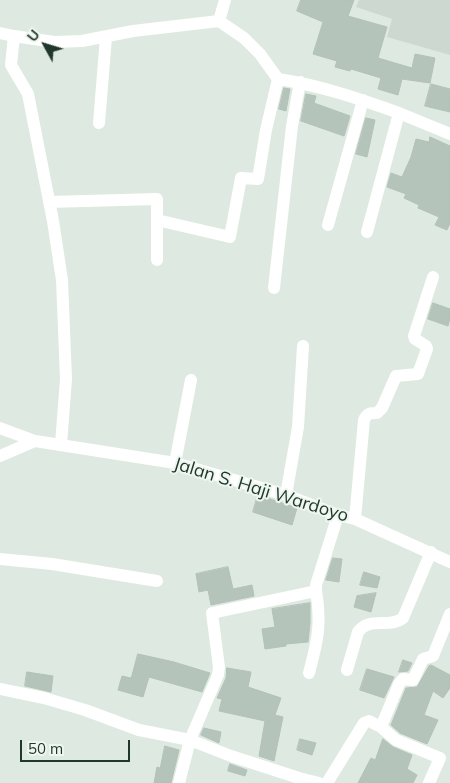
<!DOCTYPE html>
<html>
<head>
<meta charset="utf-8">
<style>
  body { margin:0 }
  #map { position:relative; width:450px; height:783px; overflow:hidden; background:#dee9e1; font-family:Mulish,sans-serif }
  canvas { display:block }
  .north { position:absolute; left:20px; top:20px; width:50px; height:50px; -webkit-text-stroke:4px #eef6f0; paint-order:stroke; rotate:309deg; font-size:14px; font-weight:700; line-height:20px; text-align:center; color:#20382b }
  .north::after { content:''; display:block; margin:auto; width:18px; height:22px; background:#20382b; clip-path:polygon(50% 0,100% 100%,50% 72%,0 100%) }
  .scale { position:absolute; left:20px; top:740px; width:110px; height:22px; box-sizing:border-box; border:2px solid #20382b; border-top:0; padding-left:6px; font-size:15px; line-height:18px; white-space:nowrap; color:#20382b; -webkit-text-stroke:4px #eef6f0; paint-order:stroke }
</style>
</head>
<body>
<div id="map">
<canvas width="450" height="783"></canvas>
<div class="north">U</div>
<div class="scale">50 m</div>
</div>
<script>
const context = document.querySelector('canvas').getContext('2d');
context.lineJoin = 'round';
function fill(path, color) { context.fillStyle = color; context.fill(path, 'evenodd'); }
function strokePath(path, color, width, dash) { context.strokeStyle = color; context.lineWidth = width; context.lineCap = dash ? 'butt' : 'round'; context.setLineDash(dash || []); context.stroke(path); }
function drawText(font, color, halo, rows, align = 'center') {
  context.font = font + ' Mulish,sans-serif'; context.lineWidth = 4; context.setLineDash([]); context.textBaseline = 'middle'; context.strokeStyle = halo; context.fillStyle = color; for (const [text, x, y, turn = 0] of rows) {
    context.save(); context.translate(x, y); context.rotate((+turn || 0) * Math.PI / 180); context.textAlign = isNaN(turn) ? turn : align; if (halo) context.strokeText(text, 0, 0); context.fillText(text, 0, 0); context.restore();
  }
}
fill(new Path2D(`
  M359,0h91v55l-63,-18 5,-18 -36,-12z`), '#cdd9d0');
const building = new Path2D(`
  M301,0h53l-6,16 39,11 -9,31 34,10 3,-14 20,4 -5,25 -28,-4 -4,16 -20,-6 3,-11 -30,-9 -1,2 -15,-4 2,-6 -24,-7 10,-32 -26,-11z
  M431,84l19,5v23l-25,-6z
  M284,88l6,1 -4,22 -7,-2z
  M306,94l10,2 -2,7 36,13 -6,20 -43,-15z
  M366,118l9,2 -8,37 -11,-3z
  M430,137l20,9v77l-3,7 -12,-5 4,-8 -21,-9 1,-3 -15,-7 2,-4 -19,-7 4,-14 11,4 9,-20 5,-18 13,3z
  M433,303l17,6v9l-2,8 -20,-7z
  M258,495l39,13 -5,17 -39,-13z
  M333,558l9,1 -3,23 -13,-2z
  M228,567l5,22 19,-4 2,11 -43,9 -3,-15 -9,2 -3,-18z
  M364,572l16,5 -3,11 -17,-3z
  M376,593l-5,19 -17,-5 3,-11z
  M310,603v20l-2,19 -22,2v2l-21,3 -3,-20 13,-2 -3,-18z
  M138,654l36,8 36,11 -8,19 -53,-15 -6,20 -25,-7 4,-14 9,2z
  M403,660l9,3 -4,8 -9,1z
  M431,665l19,10v13l-7,10 -10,-7 -9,24 14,5 -11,24 -27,-11 -9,-8 15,-37 11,-1 12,-21z
  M227,668l24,4 -3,15 33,11 -6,17 8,2 -9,44 -15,-5 6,-35 -46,-10 3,-12 -5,-1 9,-20z
  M367,669l27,8 -10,21 -24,-8z
  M27,672l26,4 -2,16 -26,-6z
  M204,728l17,4 -2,11 -18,-8z
  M300,739l16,4 -4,12 -15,-5z
  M383,739l10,8 19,8 -5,14 10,6 -4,8h-55l13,-25 4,2z
  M165,746l14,4 -8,33h-17l3,-16 3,1z
  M230,764l17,6 -2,6 -17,-5z`);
fill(building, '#b4c4ba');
strokePath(building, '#b1c2b7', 1);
strokePath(new Path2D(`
  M219,21l6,-21
  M0,33l14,3
  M278,79c41,6 82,20 121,34l-32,119
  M399,113l51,21
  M99,123l7,-86
  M49,202l108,-3v61
  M328,225l35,-125
  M274,288l18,-162 8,-44
  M0,428l35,13 140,22 111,32 52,20 17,4 95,43
  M61,444l5,-65 -4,-99 -9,-59 -25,-127 -17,-29 3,-29 40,6 28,-1 51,-10 86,-10 25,17 16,16 18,25 -12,51 -8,49 -17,-1 -11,59 -73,-17
  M0,456l35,-15
  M175,463l16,-83
  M286,495l12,-68 5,-81
  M355,519l9,-99c3,-7 6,-7 13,-7l5,-5 14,-32 22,-2 9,-25 -1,-3 -11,-7 -1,-3 19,-59
  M0,559l52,5 105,17
  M347,670l11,-38c11,-16 32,-3 45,-14l28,-66
  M309,673c8,-30 13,-50 7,-82
  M0,689l44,9 41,12 54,20 51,10 41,16 68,22 20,5
  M381,727l15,13 44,18 -11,25
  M179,783l11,-43 28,-65 1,-8 -7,-54 104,-22v-6l22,-70
  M327,783l37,-60 5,-2 12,6 18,-43 4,-5 10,1 10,-21 10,-3 17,-42`), '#fff', 12);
drawText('18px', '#20382b', '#eef6f0', [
  ["Jalan S. Haji Wardoyo",261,490,17]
]);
</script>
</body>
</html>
